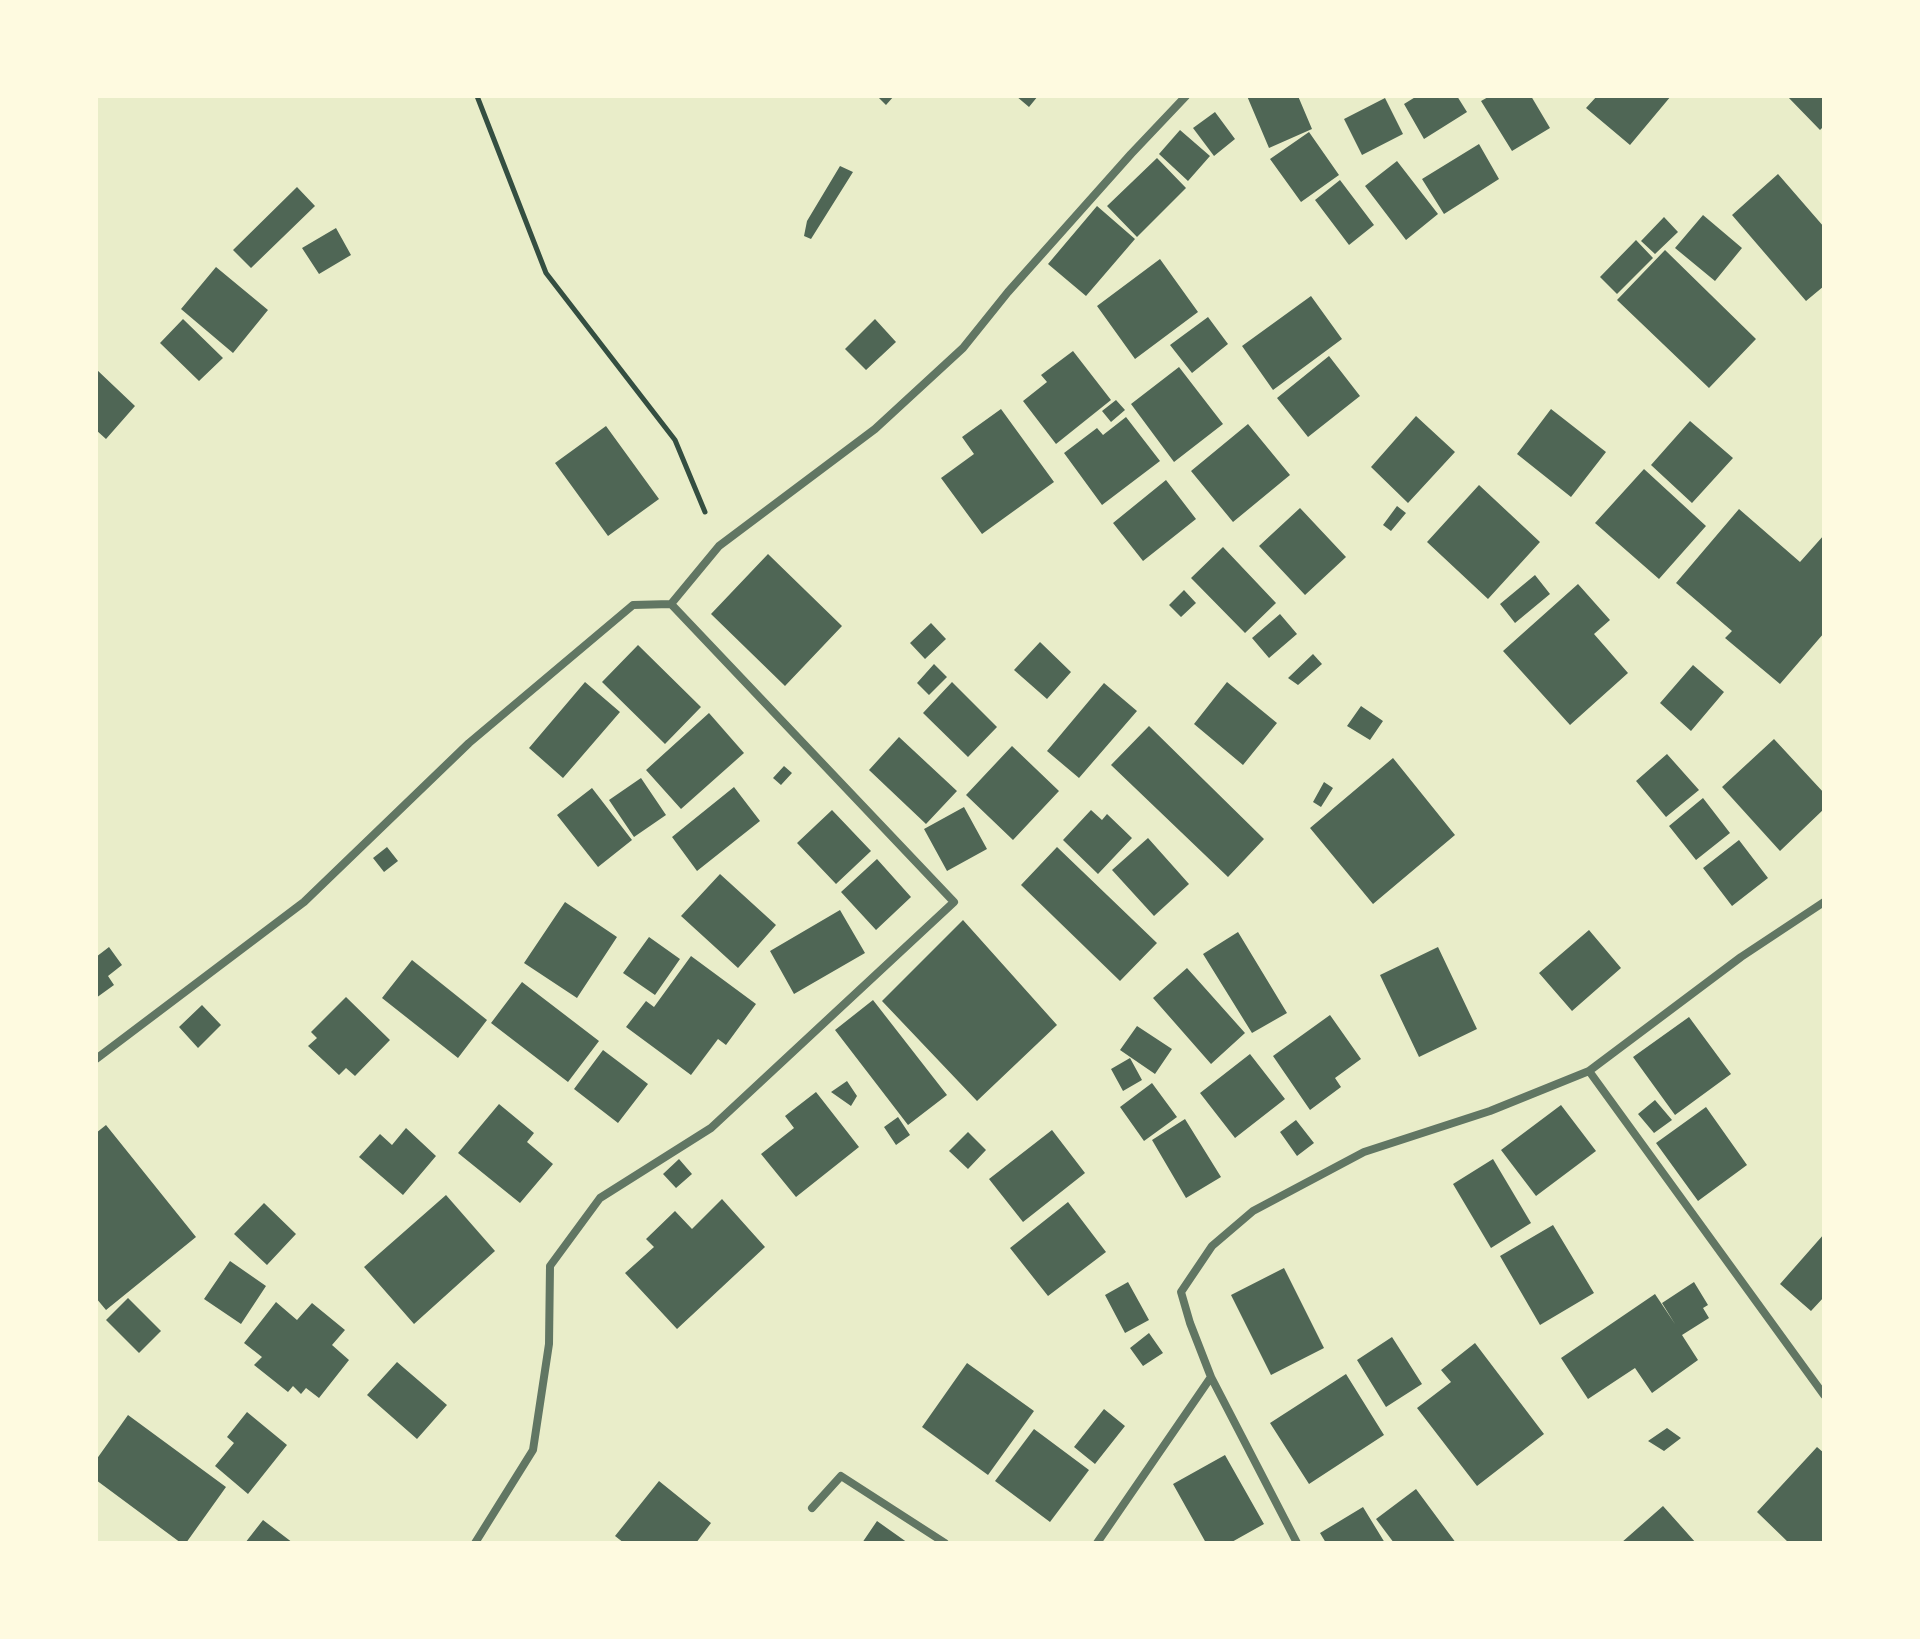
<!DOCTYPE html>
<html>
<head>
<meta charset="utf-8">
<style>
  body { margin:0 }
  #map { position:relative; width:1920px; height:1639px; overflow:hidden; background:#e9edc9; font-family:"Golos Text",sans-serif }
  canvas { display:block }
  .frame { position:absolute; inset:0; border:98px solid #fefae0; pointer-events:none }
</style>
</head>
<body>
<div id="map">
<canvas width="1920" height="1639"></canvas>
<div class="frame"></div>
</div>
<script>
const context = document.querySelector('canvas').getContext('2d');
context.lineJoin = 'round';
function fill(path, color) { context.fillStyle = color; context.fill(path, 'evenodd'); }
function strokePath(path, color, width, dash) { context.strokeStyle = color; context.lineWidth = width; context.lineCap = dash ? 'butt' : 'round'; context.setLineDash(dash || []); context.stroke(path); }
fill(new Path2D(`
  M877,96h17l-8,9z
  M1016,96h22l-9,11z
  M1247,96h51l14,33 -43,19z
  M1417,96h40l10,16 -43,27 -20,-35z
  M1490,96h41l19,32 -38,23 -31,-50z
  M1597,96h74l-41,49 -44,-37z
  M1787,96h37v30l-4,4z
  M1385,98l18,36 -41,21 -18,-36z
  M1215,112l20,27 -21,17 -21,-28z
  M1180,130l30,26 -22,25 -29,-27z
  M1309,132l30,43 -38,27 -31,-43z
  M1479,144l20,35 -55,35 -22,-35z
  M1157,158l29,30 -49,49 -30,-31z
  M1397,161l41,53 -32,26 -41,-54z
  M840,166l13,6 -42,67 -7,-3 3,-15z
  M1778,174l46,53v59l-18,15 -74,-86z
  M1340,180l34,45 -25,20 -34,-45z
  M297,187l18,19 -64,62 -18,-18z
  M1097,206l38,33 -49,57 -38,-32z
  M1703,215l39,33 -27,33 -40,-33z
  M1664,217l14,15 -23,22 -14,-13z
  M336,228l15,27 -32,19 -17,-26z
  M1636,240l17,18 -36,36 -17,-17z
  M1665,250l91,89 -47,49 -92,-88z
  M1160,259l38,53 -63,47 -38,-53z
  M216,267l52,43 -35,43 -52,-44z
  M1311,296l31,43 -69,51 -31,-44z
  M1208,317l20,27 -36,29 -22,-28z
  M183,319l40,39 -24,23 -39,-38z
  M875,319l21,23 -30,28 -21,-21z
  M1073,351l38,49 -55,44 -33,-43 24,-19 -6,-7z
  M1329,356l31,40 -52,41 -31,-39z
  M1179,367l44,57 -49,38 -43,-58z
  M96,369l39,37 -29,33 -10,-9z
  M1116,400l9,10 -14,12 -9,-11z
  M1001,409l53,73 -72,52 -41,-56 33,-24 -12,-17z
  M1551,409l55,43 -35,45 -54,-43z
  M1416,416l39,36 -47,51 -37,-36z
  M1126,417l34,44 -58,44 -38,-52 33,-25 6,7z
  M1690,421l43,37 -41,45 -41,-38z
  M1248,424l42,51 -57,47 -42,-51z
  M606,426l53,73 -51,37 -53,-73z
  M1644,469l62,57 -47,53 -64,-56z
  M1166,480l30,39 -53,42 -30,-38z
  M1479,485l61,57 -52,57 -61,-57z
  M1397,506l9,7 -15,18 -8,-6z
  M1300,508l46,49 -41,38 -46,-49z
  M1739,509l61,53 24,-27v98l-44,51 -55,-46 7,-7 -56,-48z
  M1223,547l53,56 -31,30 -54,-55z
  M768,554l74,72 -57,60 -74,-72z
  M1535,575l15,19 -35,29 -15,-19z
  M1578,584l32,36 -16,14 34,39 -58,52 -67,-74z
  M1184,590l12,13 -15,14 -12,-12z
  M1280,614l17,20 -28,24 -17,-20z
  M931,623l15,16 -21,20 -15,-16z
  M1040,642l31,30 -24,27 -33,-29z
  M638,645l63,62 -36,37 -63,-62z
  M1313,654l9,10 -24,21 -10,-7z
  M934,664l13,13 -18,18 -12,-12z
  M1693,665l31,27 -33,39 -31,-28z
  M585,682l35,30 -57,66 -34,-30z
  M952,682l45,45 -29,30 -45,-44z
  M1227,682l50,41 -34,42 -49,-41z
  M1104,683l33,28 -58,67 -32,-27z
  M1361,706l22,15 -13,19 -23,-14z
  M709,713l35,40 -63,56 -35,-39z
  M1149,726l115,113 -36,38 -117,-112z
  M899,737l58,54 -31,33 -57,-54z
  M1774,739l50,54v16l-44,42 -58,-64z
  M1012,746l47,45 -46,49 -47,-45z
  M1667,754l32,36 -33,27 -30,-36z
  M1393,758l62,77 -82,69 -63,-76z
  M784,766l8,7 -11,12 -8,-7z
  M641,778l25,37 -32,22 -25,-37z
  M1324,782l9,6 -12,19 -8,-5z
  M734,787l26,34 -63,50 -25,-34z
  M592,788l40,52 -34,27 -41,-52z
  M1703,798l27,35 -34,27 -27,-34z
  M964,807l23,42 -40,22 -23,-42z
  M832,810l39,41 -35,33 -39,-41z
  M1091,810l11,10 5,-6 25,24 -34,36 -35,-34z
  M1148,838l41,46 -35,32 -42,-46z
  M1739,840l29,38 -36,28 -29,-38z
  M387,847l11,14 -14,11 -11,-14z
  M1057,847l100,96 -37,38 -99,-96z
  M877,859l34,38 -35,33 -35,-38z
  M720,874l56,51 -38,43 -57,-52z
  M565,902l52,35 -40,61 -53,-35z
  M840,910l25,43 -71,41 -24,-43z
  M963,920l94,105 -80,76 -95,-100z
  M1589,930l32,38 -49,43 -33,-38z
  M1238,932l49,81 -35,20 -49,-79z
  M649,937l31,22 -25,36 -32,-22z
  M109,947l13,18 -14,11 6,9 -18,13v-41z
  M1438,947l39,82 -58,28 -39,-82z
  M691,956l65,48 -30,41 -8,-6 -27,36 -65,-48 20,-26 8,6z
  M412,960l75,60 -29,38 -76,-60z
  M1187,968l58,65 -34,31 -58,-66z
  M522,982l77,59 -31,41 -77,-59z
  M346,997l44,43 -35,36 -9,-8 -7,7 -31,-29 9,-8 -6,-6z
  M873,1000l74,95 -39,30 -73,-95z
  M202,1005l19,20 -23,23 -19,-21z
  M1330,1015l31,44 -26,19 6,9 -31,23 -37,-54z
  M1689,1017l42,57 -56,41 -42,-58z
  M1137,1026l35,23 -17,25 -35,-24z
  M603,1050l45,34 -30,39 -44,-34z
  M1250,1054l35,45 -50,39 -35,-45z
  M1130,1058l12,22 -19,11 -12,-22z
  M847,1081l10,15 -6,10 -20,-14z
  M1152,1083l25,34 -33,24 -24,-34z
  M816,1092l43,55 -63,50 -35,-43 33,-26 -9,-12z
  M1655,1100l17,20 -18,13 -16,-19z
  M499,1104l35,29 -7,9 26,22 -33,39 -62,-50z
  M1561,1105l35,46 -60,45 -35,-46z
  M1706,1107l41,58 -49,36 -42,-58z
  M898,1117l12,18 -14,10 -12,-18z
  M1185,1119l36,58 -35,21 -34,-58z
  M1296,1120l18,23 -17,13 -17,-24z
  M106,1125l90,112 -90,73 -10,-12v-165z
  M406,1128l30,28 -33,39 -44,-38 21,-23 12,11z
  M1052,1130l33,43 -62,49 -34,-43z
  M968,1132l18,18 -18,19 -19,-18z
  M679,1159l13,15 -16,14 -13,-14z
  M1493,1159l38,64 -40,25 -38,-64z
  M446,1195l49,56 -81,73 -50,-57z
  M722,1199l43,48 -88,82 -52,-56 29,-26 -8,-8 29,-28 17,18z
  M1068,1202l38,50 -58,44 -38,-48z
  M264,1203l32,31 -29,31 -33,-31z
  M1553,1225l41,68 -54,32 -40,-69z
  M1824,1234v63l-13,14 -31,-27z
  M230,1261l36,25 -25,38 -37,-25z
  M1284,1268l40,80 -53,27 -40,-80z
  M1128,1282l21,38 -24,13 -20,-38z
  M1694,1282l14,23 -5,3 6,10 -27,17 16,25 -46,33 -17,-25 -47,31 -27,-41 94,-64 20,30 -13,-21z
  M128,1298l33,33 -22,22 -33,-33z
  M276,1302l21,18 15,-17 33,27 -13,15 17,15 -30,38 -13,-10 -5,6 -8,-8 -5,6 -34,-27 8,-8 -18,-14z
  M1149,1333l14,20 -20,13 -13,-18z
  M1392,1337l30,47 -36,23 -29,-47z
  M1475,1343l69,91 -67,52 -60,-78 34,-26 -10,-12z
  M397,1362l50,43 -30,34 -50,-44z
  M967,1363l67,48 -46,64 -66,-48z
  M1346,1374l38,61 -75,49 -39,-61z
  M1104,1409l21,17 -30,38 -21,-17z
  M247,1412l40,33 -39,49 -33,-28 19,-23 -7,-6z
  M128,1415l98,72 -40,56h-5l-85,-63v-20z
  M1667,1428l14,10 -17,13 -16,-10z
  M1034,1429l55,41 -39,52 -55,-41z
  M1817,1447l7,6v90h-35l-32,-31z
  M1225,1455l39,69 -34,19h-24l-33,-59z
  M659,1481l52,42 -15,20h-72l-9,-7z
  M1416,1489l40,54h-62l-18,-24z
  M1663,1506l33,37h-75z
  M1363,1507l22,36h-59l-6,-10z
  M263,1520l30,23h-48z
  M877,1521l31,22h-46z`), '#4f6655');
strokePath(new Path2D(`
  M477,96l69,177 129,167 30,72`), '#344e41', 5);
strokePath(new Path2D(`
  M96,1059l208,-157 165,-159 164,-138 38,-1 48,-58 156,-117 88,-81 45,-56 123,-138 55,-58
  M1589,1071l235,324
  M1211,1377l86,166
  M812,1508l29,-32 104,67
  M475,1543l58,-93 16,-106 1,-78 50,-68 111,-70 243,-226 -283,-298
  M1097,1543l114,-166 -21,-54 -9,-31 31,-46 41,-35 111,-59 126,-41 99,-40 152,-114 83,-55`), '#617663', 8);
</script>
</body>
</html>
